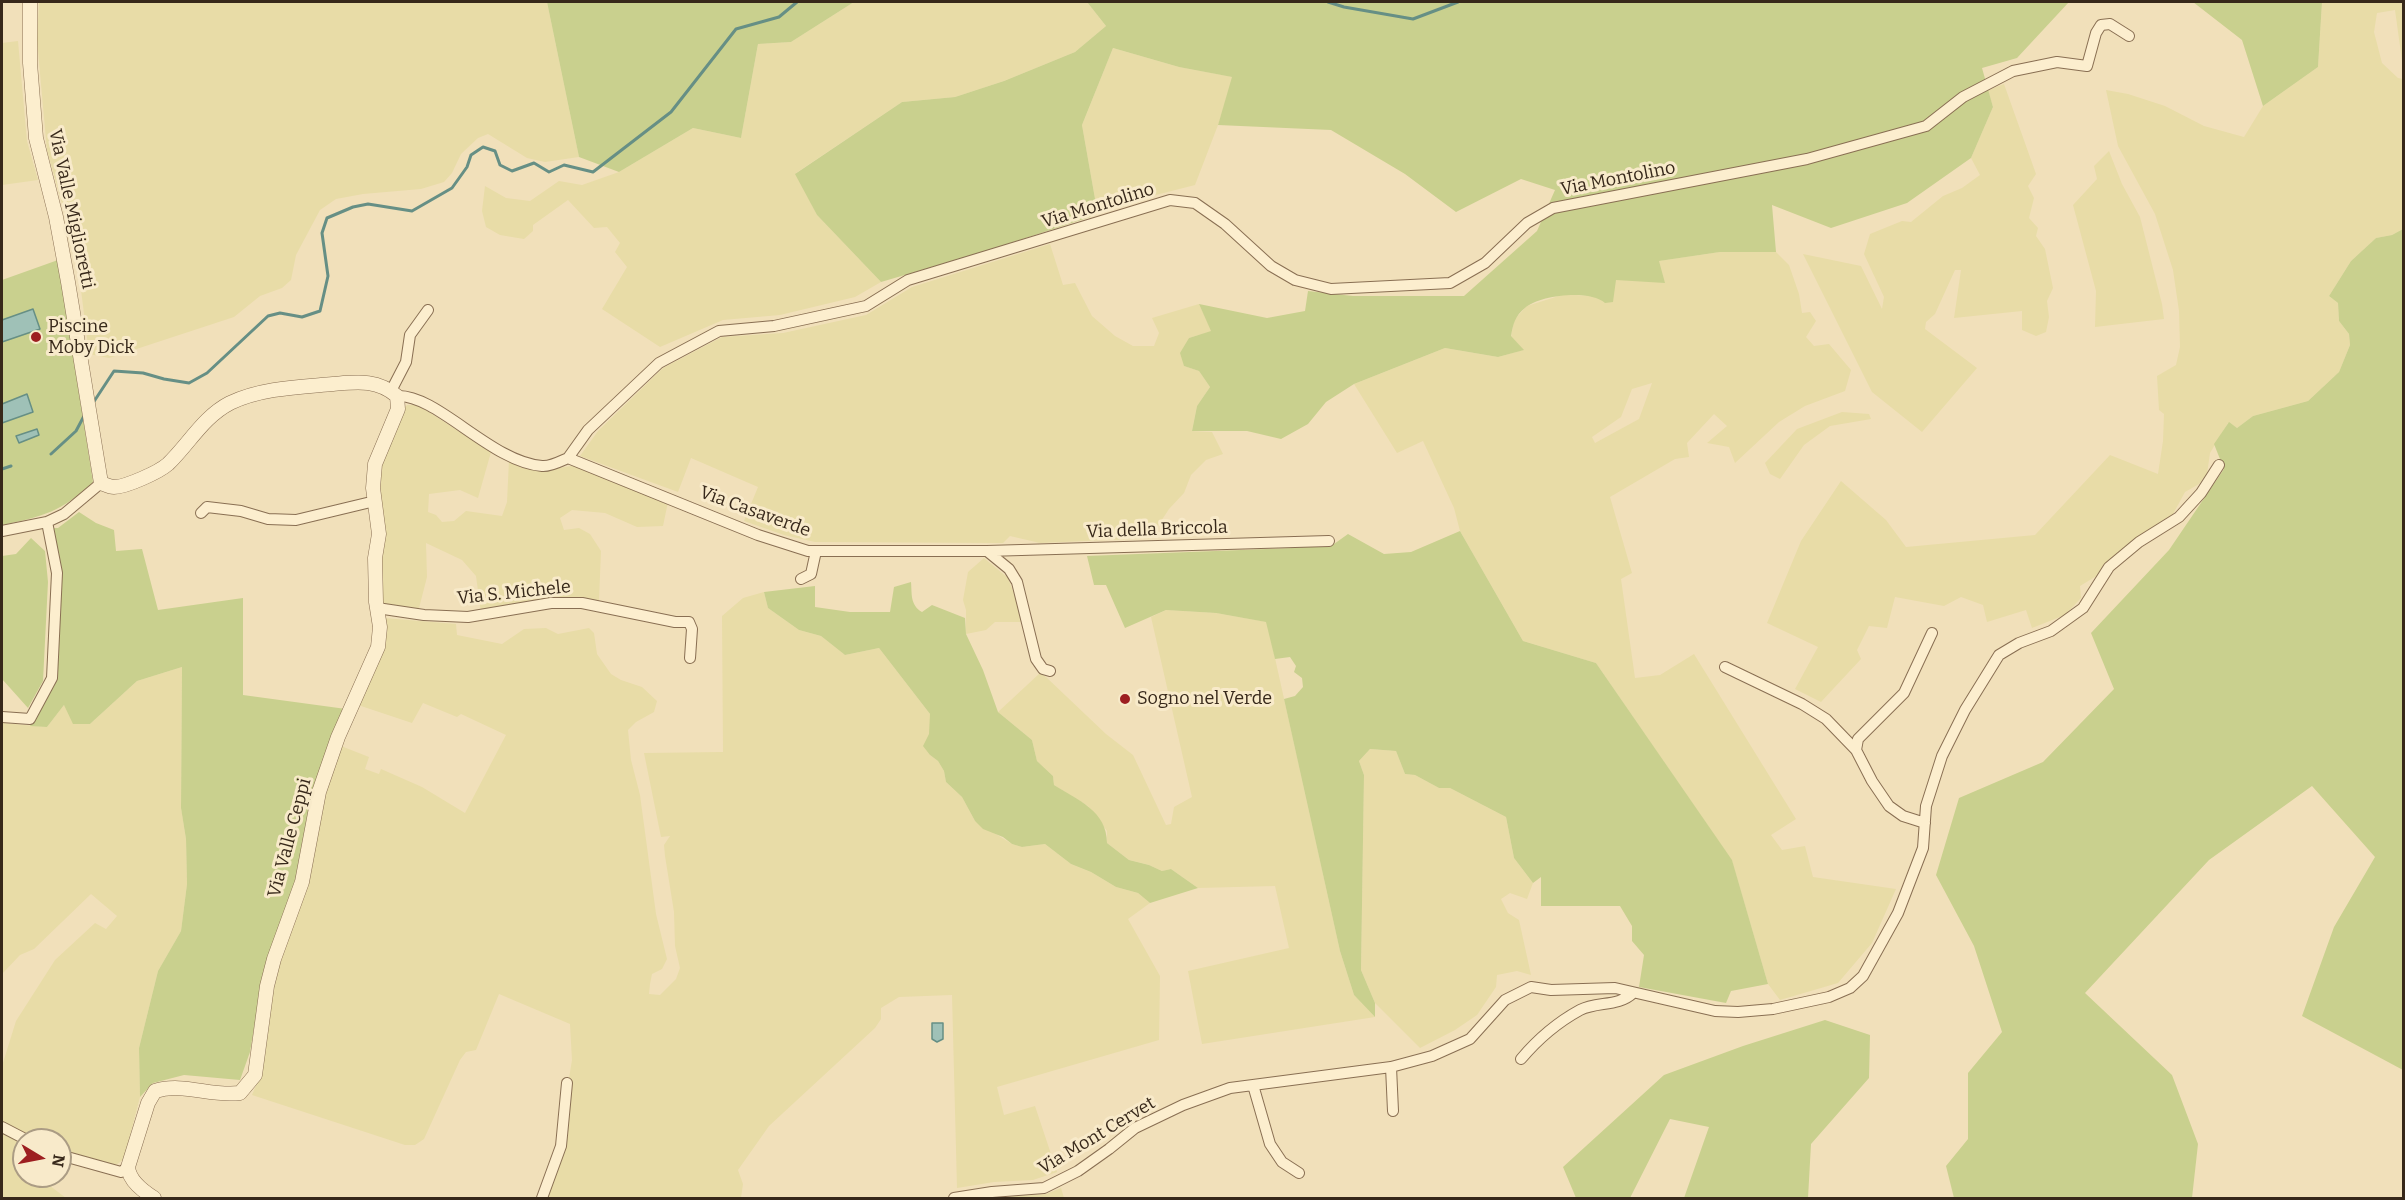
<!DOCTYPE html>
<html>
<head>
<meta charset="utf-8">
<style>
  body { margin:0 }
  #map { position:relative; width:2405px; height:1200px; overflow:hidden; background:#f1e0ba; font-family:Bitter,serif }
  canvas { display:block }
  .frame { position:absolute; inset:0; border:3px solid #37281a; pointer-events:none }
  .north { position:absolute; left:12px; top:1128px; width:60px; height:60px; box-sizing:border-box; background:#f8eaca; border:2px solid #ab9c84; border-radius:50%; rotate:100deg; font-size:16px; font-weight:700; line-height:24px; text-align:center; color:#37281a }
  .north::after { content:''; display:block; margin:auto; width:21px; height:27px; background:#9d1e20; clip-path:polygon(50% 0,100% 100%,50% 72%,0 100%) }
</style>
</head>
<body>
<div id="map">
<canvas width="2405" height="1200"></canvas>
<div class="frame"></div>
<div class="north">N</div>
</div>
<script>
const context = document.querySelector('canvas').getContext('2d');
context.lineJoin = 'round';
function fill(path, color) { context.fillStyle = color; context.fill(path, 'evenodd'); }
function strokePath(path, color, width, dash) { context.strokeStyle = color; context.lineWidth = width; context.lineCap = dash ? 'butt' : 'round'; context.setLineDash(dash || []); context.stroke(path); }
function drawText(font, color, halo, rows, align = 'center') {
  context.font = font + ' Bitter,serif'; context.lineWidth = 6; context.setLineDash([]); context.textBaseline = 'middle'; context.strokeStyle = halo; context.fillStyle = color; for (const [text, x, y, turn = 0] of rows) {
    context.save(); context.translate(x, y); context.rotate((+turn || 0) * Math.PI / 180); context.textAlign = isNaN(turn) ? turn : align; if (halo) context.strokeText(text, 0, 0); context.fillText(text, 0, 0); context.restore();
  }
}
fill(new Path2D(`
  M39,2h508l32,155 -34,5 -18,-4 -39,-24 -10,4 -17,16 -9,19 -8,9 -23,7 -58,5 -27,5 -16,11 -24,45 -5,25 -9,8 -22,8 -26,21 -125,41 -20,-4 -9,-72 -8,-44 -25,-87 -10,-111z
  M854,2h233l19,24 -31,26 -71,29 -49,16 -53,5 -106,71 21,42 64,67 -26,15 -75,18 -57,5 -63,27 -58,-38 25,-42 -12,-15 5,-9 -13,-16 -13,1 -26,-28 -35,25v6l-9,8 -24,-4 -14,-8 -4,-16 3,-25 21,12 24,3 29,-20 23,4 37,-13 74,-44 48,10 17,-94 33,-2z
  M2322,2h81v66l-8,-58 -18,3 -3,19 8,31 16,15 5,1v150l-11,6 -16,3 -25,23 -22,35 9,7 1,18 10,13 1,11 -11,27 -31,29 -55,15 -16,12 -9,-5 -18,30 -3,21 -8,10 -14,8 -13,24 -74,59 -18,11 1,12 -16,17 -33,13 -6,-18 -39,12 -4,-17 -22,-8 -17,9 -49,-9 -8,31 -18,-2 -12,24 4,9 -40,43 -26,-13 23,-42 -51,-24 34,-82 40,-60 45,39 20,27 129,-12 75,-80 48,19 5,-33 1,-27 -5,-4 -2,-34 19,-11 4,-18 -1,-36 -6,-41 -18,-56 -37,-68 -12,-56 22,4 37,12 39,20 40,11 19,-31 55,-39z
  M18,41l9,100 11,39 -36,5v-142z
  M1113,48l66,19 54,10 -15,48 -23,60 -98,25 -15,-85z
  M2004,84l32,90 -8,12 6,12 -5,20 9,10 -2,8 9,13 8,39 -6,13 2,16 -3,15 -10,4 -14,-6v-19l-68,7 7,-48h-6l-20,44 -9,8 -1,7 52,39 -55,64 -50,-40 -69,-138 58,12 21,43 2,-12 -20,-43 6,-20 32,-13 9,1 32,-26 19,-8 18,-13 -9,-17 22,-51 -5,-17z
  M2109,151l13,33 18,33 22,87 2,15 -69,8 1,-36 -23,-86 24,-26 -3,-13z
  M1050,244l13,41 12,-2 17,33 23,20 18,10h21l5,-13 -7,-15 47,-14 13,27 -23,7 -5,28 15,5 11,16 -13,19 -5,25 20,1 11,22 -17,6 -15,15 -7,18 -15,16 -13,20 -3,9 -113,5 -30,-7 -7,7 -188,-1 -31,-7 -40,-14 14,-34 -67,-29 -13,34 -98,-36 18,-25 65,-63 59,-31 61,-4 83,-18 46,-28z
  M1720,252h56l13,13 10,29 3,19 8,-1 6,9 -10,16 8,9 15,-2 22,26 -6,21 -40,15 -26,16 -44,41 -6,-16 -22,-4 20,-17 -13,-12 -27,29 2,14 -14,2 -65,38 22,76 -11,6 14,99 25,-3 34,-21 102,165 -25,16 11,15 23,-4 8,31 83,12 -24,54 -34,40 -58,17 -12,-16 -36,-123 -136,-198 -73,-22 -63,-110 -6,-23 -31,-67 -26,12 -43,-69 91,-36 53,9 25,-7 -12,-13 3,-17 13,-14 38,-12 34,3 17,-17 42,-19zM1652,383l-13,36 -44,24 -3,-6 29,-20 11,-28z
  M407,405h11l73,47 -13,46 -18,-8 -31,4 -1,18 8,3 6,7 12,-1 12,-10 36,5 5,-14 2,-42 34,11 33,-6 92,37 -5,24 -26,1 -32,-14 -33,-3 -12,8 4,12 15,-2 11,6 11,17 -2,49 -17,-1 -101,14 -5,-37 -14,-16 -36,-17 1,34 -9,35 -37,-7 -1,-139 21,-55z
  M1842,412l27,2 2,5 -41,7 -26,19 -24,34 -10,-5 -5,-11 32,-34z
  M984,558l24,20 8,21 5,23h-26l-9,8 -20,4v-24l-3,-10 5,-28z
  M764,592l4,16 31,22 22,6 24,19 34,-7 51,66v41l8,6 6,10 2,11 16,15 13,24 37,23 10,3 23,-3 26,20 20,8 25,15 22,6 12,10 -22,16 32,57 -1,64 -162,47 7,28 31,-9 22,66 -24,8 -39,2 -37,6 -5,-193 -53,2 -18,11v11l-6,9 -106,98 -31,44 5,14 -2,14h-202l18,-46 15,-92 -2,-36 -71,-30 -23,56 -10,2 -6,8 -36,79 -9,6h-10l-153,-50 8,-19 15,-97 54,-202 12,-31 28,11 -4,12 14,5 2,-5 41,18 43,26 41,-78 -45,-21 -4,3 -34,-14 -11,20 -54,-18 17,-34 7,-20 2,-33 72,6 1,11 45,9 22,-15 22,-1 12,6 31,-6 5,5 3,21 14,20 10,6 21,7 15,14 -3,11 -18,10 -8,8 3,30 9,35 16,119 11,45 -5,10 -10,5 -2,10 -1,10 11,1 16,-16 4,-11 -5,-22 -1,-34 -9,-56 -1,-11 6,-9 -9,1 -17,-84 79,-1 -1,-136 21,-18z
  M1166,610l50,3 51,9 73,329 14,44 21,22 -173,27 -14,-73 101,-23 -14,-62 -77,2 -27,-19 -9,2 -13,-6 -20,-5 -22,-17v-12l-19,-25 -34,-21 -1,-9 -16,-15 -5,-21 -34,-28 42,-39 6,4 60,57 27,21 33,70 5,-1 3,-17 18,-10 -41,-180z
  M182,667l-1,141 5,31 1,45 -6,47 -23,40 -19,77 1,49 -16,62 -8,6 -47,-11 -9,-5v-9h-20l-38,-19v-55l14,-45 39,-61 40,-37 11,6 11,-13 -26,-22 -57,55 -14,6 -18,19v-251l45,4 17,-22 26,19 47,-43z
  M1370,749l26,2 9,23 10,1 24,13h11l56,29 8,41 19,25 -6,16 -17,-6 -9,6 7,14 11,7 12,55 -14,-4 -20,4 -1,12 -19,28 -22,15 -35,18 -45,-45 -14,-33 3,-195 -5,-14z
  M2,1132l22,14v30h13l29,22h-64z
  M1061,1188l3,10h-77l59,-4z`), '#e8dca7');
fill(new Path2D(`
  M547,2h307l-63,40 -33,2 -17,94 -48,-10 -74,44 -40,-15z
  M1087,2h982l-52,56 -35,10 11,39 -22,51 -64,45 -76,25 -59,-23 4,47h-56l-61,9 6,22 -49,-3 -3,22 -8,1c-15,-14 -66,-8 -80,5 -10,8 -12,16 -14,28l13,14 -26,7 -53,-9 -91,36 -28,18 -18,22 -27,15 -34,-8h-55l5,-25 13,-19 -11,-16 -15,-5 -4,-13 9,-15 22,-7 -12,-27 68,14 38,-7 3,-20 45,5h111l73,-65 18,-41 -34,-11 -65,33 -51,-38 -74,-44 -113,-5 14,-48 -53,-10 -66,-19 -31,77 15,85 -7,7 -107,35 -102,30 -64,-67 -22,-41 107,-72 53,-5 49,-16 71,-29 31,-26z
  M2193,2h129l-4,65 -55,39 -21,-66z
  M2403,229v841l-101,-54 32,-89 41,-70 -63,-71 -103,74 -124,133 87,82 26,69 -6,54h-238l-8,-32 22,-27v-66l34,-41 -28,-86 -38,-71 23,-77 84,-36 71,-73 -23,-56 78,-83 55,-81 -10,-25 15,-22 8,6 16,-12 55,-15 31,-29 11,-27 -1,-11 -10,-13 -1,-18 -9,-7 22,-35 25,-23 16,-3z
  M58,260l35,222c-30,29 -51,35 -91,43v-245z
  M79,512l17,11 18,7 2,21 26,-2 16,61 85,-12v97l103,14 -49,170 -36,108 -11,65 -10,28 -56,-5 -31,8 -13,14 -1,-49 19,-77 23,-40 6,-47 -1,-45 -5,-31 1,-141 -45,14 -47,43h-17l-9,-19 -17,22 -17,-1 26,-48 -4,-150h6z
  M1460,531l63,110 73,22 136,197 36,124 -37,7 -5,12 -87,-16 5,-32 -12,-14v-15l-12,-20h-79v-29l-8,6 -19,-25 -8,-41 -56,-29h-11l-24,-13 -10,-1 -9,-23 -26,-2 -11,12 5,14 -3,195 14,33v14l-21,-22 -14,-44 -56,-252 11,-3 8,-9 -1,-9 -8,-6 2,-6 -6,-9 -15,2 -9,-37 -50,-9 -50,-3 -41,18 -19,-43h-12l-7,-29 205,-8 42,-4 14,-10 36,20 27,-2z
  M31,538l14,13 3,31 -5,99 -15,27 -26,-29v-123l14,-2z
  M911,582c1,12 -1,23 11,30l10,-7 33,13 1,16 17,36 15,42 34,28 5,21 16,15 1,9c24,15 53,26 53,58l22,17 20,5 13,6 9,-2 27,19 -48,15 -12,-10 -22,-6 -25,-15 -20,-8 -26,-20 -23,3 -10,-3 -9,-7 -20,-8 -8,-8 -13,-24 -16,-15 -2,-11 -6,-10 -8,-6 -7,-9 6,-12 1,-20 -51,-66 -34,7 -24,-19 -22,-6 -31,-22 -4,-16 51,-6v21l35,5h40l4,-25z
  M1825,1020l45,15 -1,43 -58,66 -3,54h-124l25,-71 -39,-8 -40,79h-54l-13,-31 101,-92 79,-29z`), '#c9d08e');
const water = new Path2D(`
  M33,309l7,20 -38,13v-22z
  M27,394l6,18 -31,11v-19z
  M37,429l2,6 -20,8 -3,-7z
  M932,1023h11v16l-6,3 -5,-3z`);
fill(water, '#9fc1b7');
strokePath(water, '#668f85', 1.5);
strokePath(new Path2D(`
  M1328,2l16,5 69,12 45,-17
  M93,403l21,-32 29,2 21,6 25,4 18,-10 61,-57 12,-3 22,4 18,-6 8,-35 -6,-43 5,-15 26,-11 15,-3 44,7 40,-23 15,-21 4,-12 12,-8 12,4 5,14 12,6 22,-8 15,9 15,-7 29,7 78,-60 65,-83 43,-12 18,-15
  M51,454l25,-23 8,-15
  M2,469l9,-3`), '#668f85', 3);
const minor = new Path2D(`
  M391,391l15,-29 4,-27 18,-25
  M397,396c40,-2 94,66 145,70 8,1 19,-5 26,-8l190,77 50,16h179l22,18 8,13 19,77 7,10 7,2
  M568,458l20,-28 71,-67 60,-32 55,-5 92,-20 42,-26 262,-80 25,3 30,21 46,42 24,14 36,9 119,-6 35,-20 42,-40 26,-15 254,-49 119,-33 37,-29 50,-26 44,-9 30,4 9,-33 5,-8 9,-1 19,12
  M201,513l6,-6 34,4 27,8 28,1 79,-19
  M2,531l45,-9 17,-8 37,-31
  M987,551l342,-10
  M801,579l10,-5 5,-23
  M377,608l47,7 44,2 83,-14h31l93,19h14l3,7 -2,29
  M1725,667l77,37 24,15 30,31
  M2,717l28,2 22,-41 5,-105 -10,-51
  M1925,823l-22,-7 -14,-10 -17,-25 -16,-31 2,-11 46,-46 28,-60
  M1521,1059c16,-19 37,-37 59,-49 17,-9 38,-3 53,-17
  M1391,1067l2,44
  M1253,1085l17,59 12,18 17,11
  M2,1127l25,13
  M60,1155l61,17 7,-5
  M542,1198l19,-52 6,-63
  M954,1198l38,-6 52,-4 34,-17 31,-22 26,-21 48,-23 47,-17 161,-21 41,-11 38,-17 35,-39 26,-13 20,3 64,-2 100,23 23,1 35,-3 56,-12 21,-9 13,-12 35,-63 25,-65 3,-42 16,-50 23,-46 34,-55 20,-12 32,-12 32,-23 26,-41 30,-25 40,-25 22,-24 18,-28`);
const tertiary = new Path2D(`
  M30,2v61l6,75 20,79 12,65 33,201c5,2 9,4 13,4 12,0 45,-15 54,-23 21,-20 35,-47 62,-61 31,-15 69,-16 103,-19 24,-2 44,-5 64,12l1,13 -23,55 -2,24 6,46 -4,24 1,44 4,25 -2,20 -40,90 -19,55 -17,90 -28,77 -7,27 -12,89 -15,18c-29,4 -57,-11 -85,-2l-7,12 -20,64c1,14 15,24 26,31`);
strokePath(minor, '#896f53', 12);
strokePath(tertiary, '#896f53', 15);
strokePath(minor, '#fceece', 10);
strokePath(tertiary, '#fceece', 14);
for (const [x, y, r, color] of [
  [36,337,6,"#9d1e20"],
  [1125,699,6,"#9d1e20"]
]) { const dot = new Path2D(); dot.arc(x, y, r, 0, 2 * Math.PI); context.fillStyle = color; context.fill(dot); strokePath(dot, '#f8eaca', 2); }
drawText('18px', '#37281a', '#f8eaca', [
  ["Via Montolino",1618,179,-11],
  ["Via Montolino",1098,206,-17],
  ["Via Valle Miglioretti",71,209,78],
  ["Via Casaverde",755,512,20],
  ["Via della Briccola",1157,530,-2],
  ["Via S. Michele",514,593,-6],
  ["Via Valle Ceppi",290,838,-75],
  ["Via Mont Cervet",1097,1136,-31]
]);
drawText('18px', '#37281a', '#f8eaca', [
  ["Piscine",48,327],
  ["Moby Dick",48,348],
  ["Sogno nel Verde",1137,699]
], 'left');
</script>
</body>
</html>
